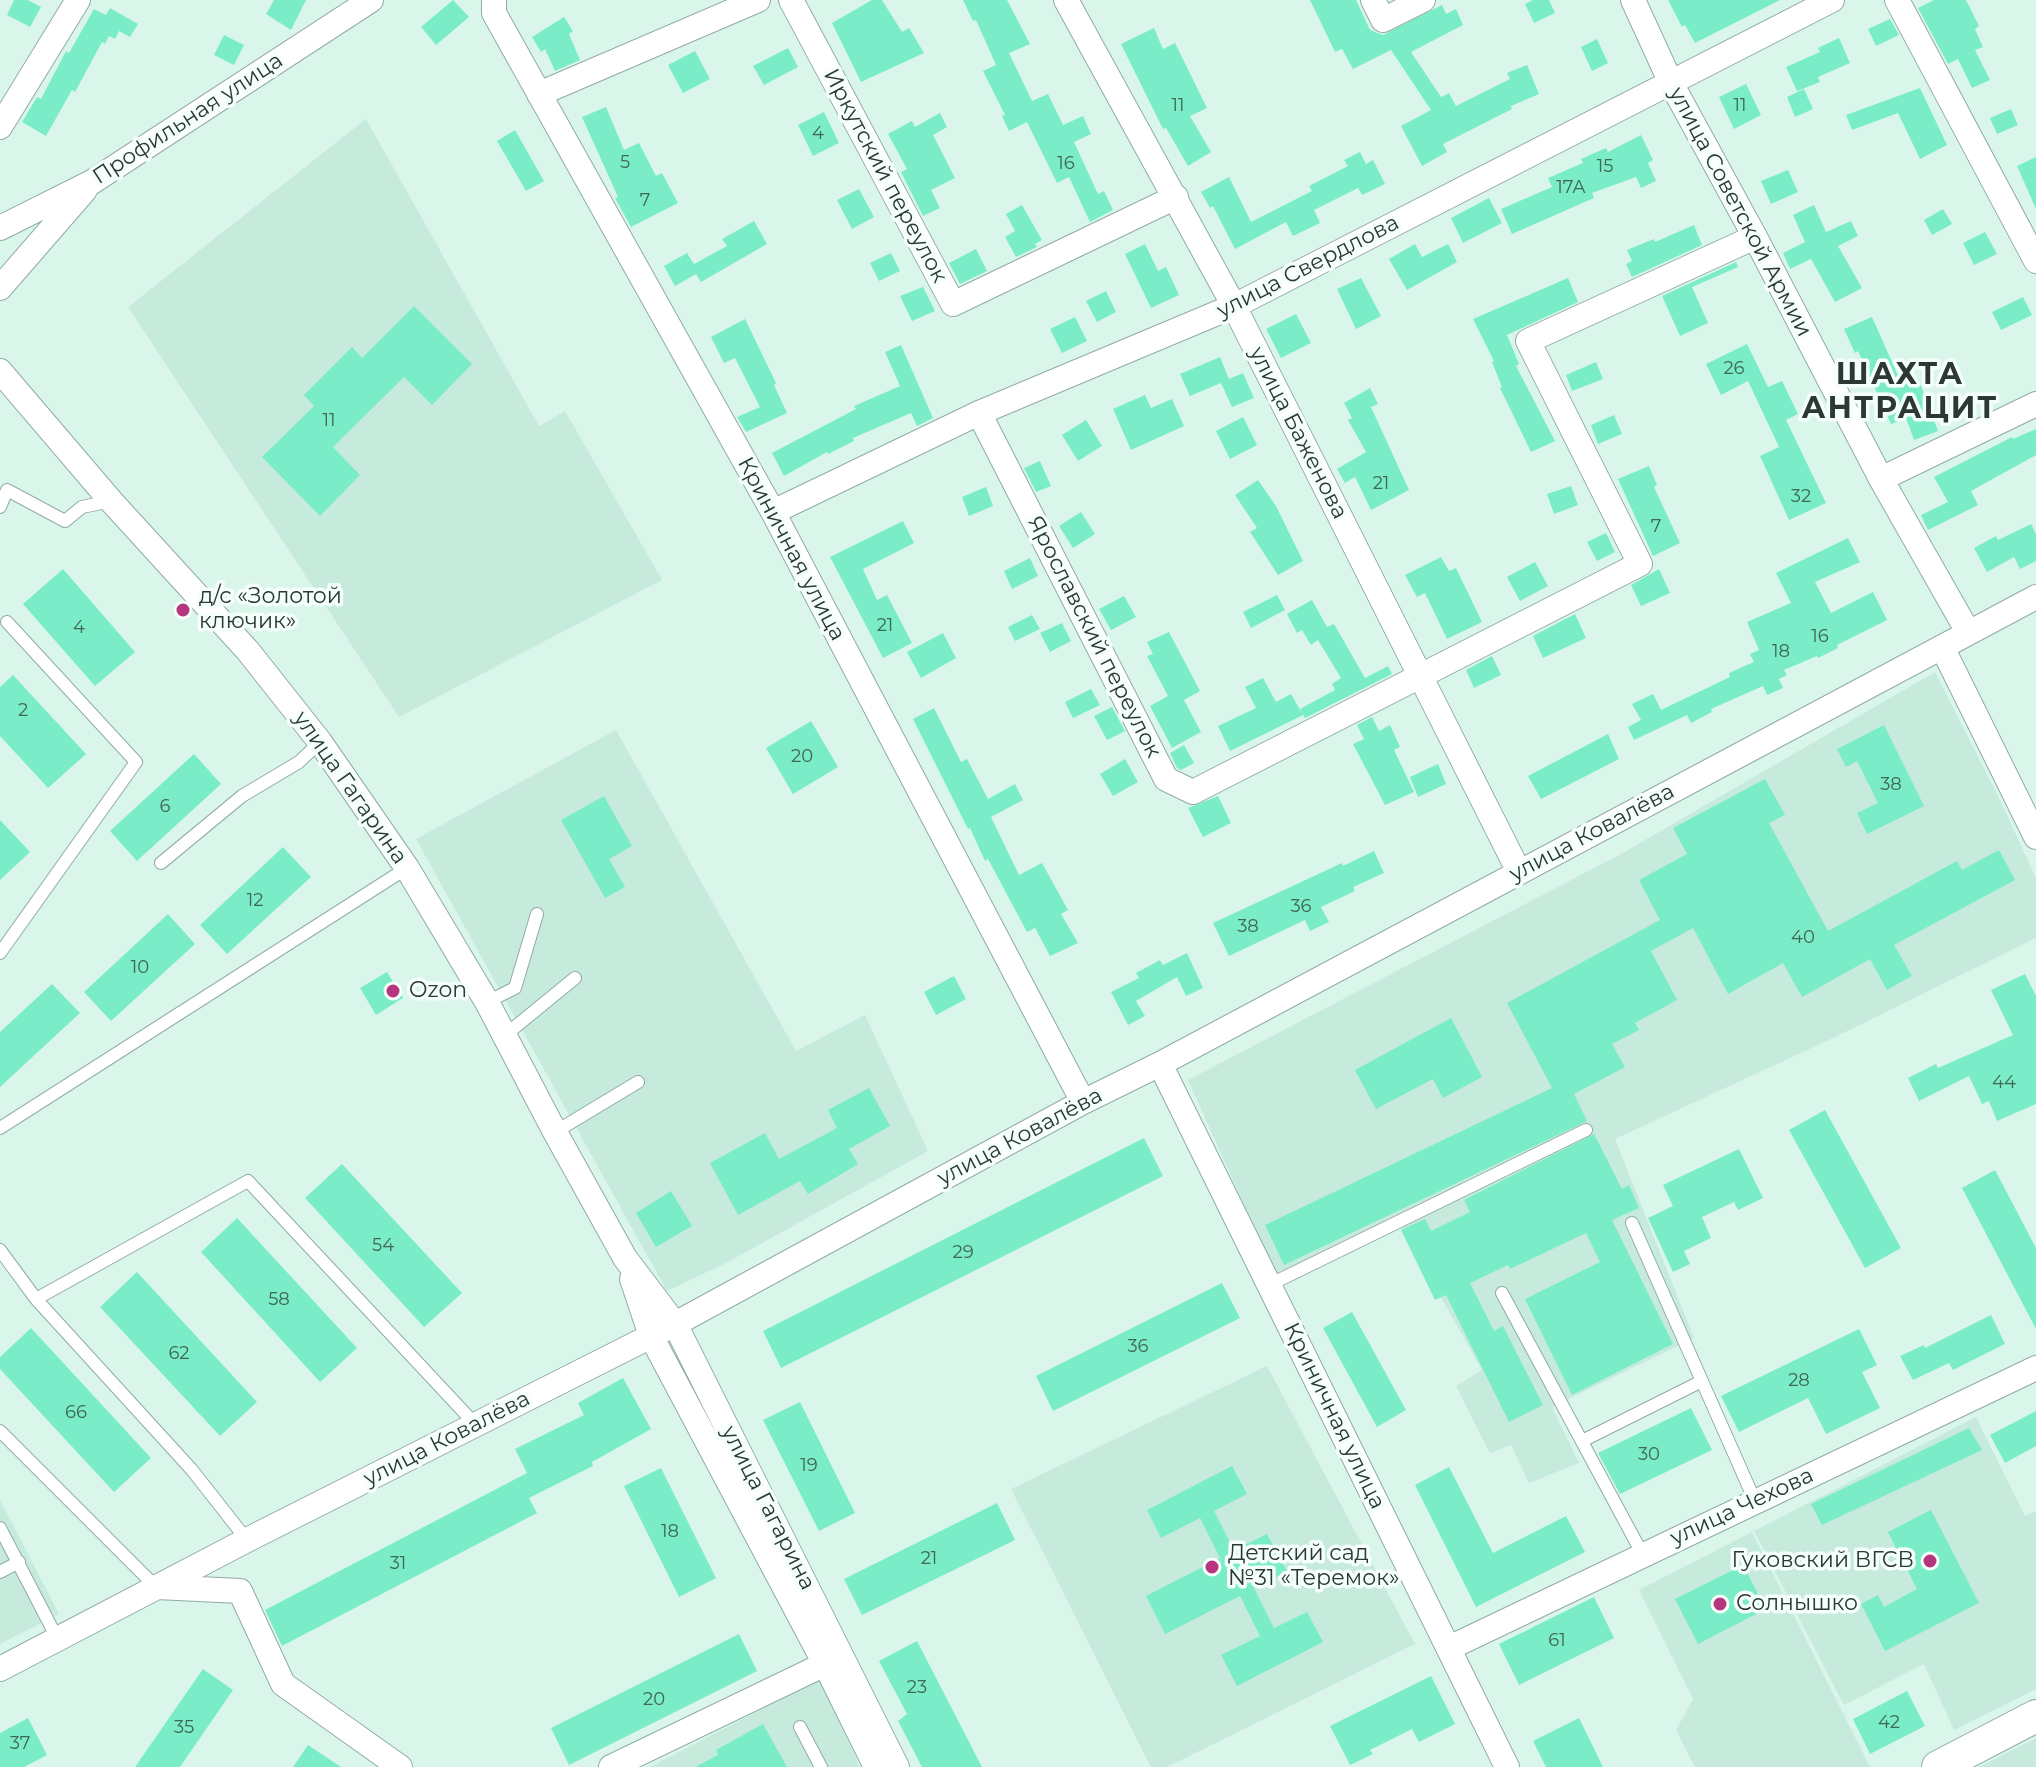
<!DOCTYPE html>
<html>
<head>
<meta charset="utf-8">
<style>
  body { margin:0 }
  canvas { display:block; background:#daf6eb }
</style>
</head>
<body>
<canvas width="2036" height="1767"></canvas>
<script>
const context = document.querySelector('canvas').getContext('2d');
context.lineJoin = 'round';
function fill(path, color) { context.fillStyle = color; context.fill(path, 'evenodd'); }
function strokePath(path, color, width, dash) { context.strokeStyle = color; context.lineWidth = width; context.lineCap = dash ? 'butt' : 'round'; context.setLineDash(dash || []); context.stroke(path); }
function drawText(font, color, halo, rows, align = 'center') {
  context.font = font + ' Montserrat,sans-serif'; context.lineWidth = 7; context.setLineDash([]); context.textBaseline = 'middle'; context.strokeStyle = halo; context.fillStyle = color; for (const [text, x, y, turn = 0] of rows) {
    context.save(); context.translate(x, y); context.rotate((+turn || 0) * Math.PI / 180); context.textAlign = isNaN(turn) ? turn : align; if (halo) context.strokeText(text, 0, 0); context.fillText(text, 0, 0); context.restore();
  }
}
fill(new Path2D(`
  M366,119l173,307 26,-15 97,169 -263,137 -271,-410z
  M1935,672l63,124 38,82v60l-205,101 -216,100 79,199 -142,69 27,56 -50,20 -18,-38 -21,8 -34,-67 26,-16 -85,-150 -122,54 -87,-194 433,-226z
  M616,730l180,321 69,-36 63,136 -202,112 -59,28 -251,-452z
  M1267,1366l148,278 -248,123h-16l-140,-278z
  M1976,1417l49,99 11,-5v178l-82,41 -30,-66 -80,41 -90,-174z
  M0,1500l59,114 -59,30z
  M1752,1532l118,235h-175l-19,-37 17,-31 -54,-109z
  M820,1679l40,88h-210z
  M2036,1738v29h-57z`), '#c6eadc');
fill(new Path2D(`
  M14,0h14l13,7 -11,20 -23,-12z
  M274,0h32l-15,30 -25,-16z
  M453,0l16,17 -33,28 -15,-18z
  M872,0h10l20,32 7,-4 15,25 -63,29 -29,-59z
  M963,0h44l23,44 -21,9 23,48 16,-7 15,31 20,-9 8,18 -17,8 24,52 6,-3 9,19 -23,12 -21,-45 -12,6 -30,-61 -18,9 -7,-15 3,-1 -22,-44 13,-6 -20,-45 -3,1z
  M1310,0h46l14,30 13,5 59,-30 4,9 10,-5 7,16 -52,27 30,45 8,-4 7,13 54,-27 -3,-6 20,-8 12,29 -28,12 1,3 -69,35 4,8 -25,14 -21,-40 30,-16 -40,-60 -38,19 -11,-20 -7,3z
  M1533,0h16l6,13 -21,10 -9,-19z
  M1668,0h112l-85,43 -10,-18 -3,2z
  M1934,0h32l13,26 -4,3 8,18 -8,3 15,30 -18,8 -14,-29 -10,5 -30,-56z
  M110,8l28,16 -8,13 -11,-6 -4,8 -6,-3 -4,8 -3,-2 -27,50 -3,-2 -26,46 -24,-14 15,-25 4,2 25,-48 3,2 25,-44 12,6z
  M564,17l9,14 -4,3 11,26 -25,11 -10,-22 -4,3 -9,-15z
  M1890,19l9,16 -23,11 -8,-17z
  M1154,28l9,21 12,-6 32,65 -17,8 21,36 -23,14 -22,-38 -3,1 -42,-85z
  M224,35l20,10 -10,20 -20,-10z
  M1839,38l11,25 -32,14 2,5 -23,9 -11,-24 34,-15 -2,-4z
  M1597,39l11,24 -16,8 -11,-24z
  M788,48l10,19 -34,18 -11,-19z
  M695,51l15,28 -27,14 -15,-28z
  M1746,84l15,31 -27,14 -15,-32z
  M1920,88l27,57 -27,14 -22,-46 -46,17 -6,-15z
  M1804,89l9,20 -18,8 -8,-20z
  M606,107l18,43 15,-7 17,33 6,-3 16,30 -47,24 -16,-29 3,-1 -36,-80z
  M2011,109l7,16 -21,9 -7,-16z
  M824,112l15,31 -26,13 -15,-31z
  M940,113l7,14 -14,8 22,43 -24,12 9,18 -17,8 -22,-44 6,-3 -19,-35 24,-13 3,6z
  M515,130l29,51 -18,10 -29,-50z
  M1641,135l12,25 -5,3 8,18 -15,7 -5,-11 -44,16 2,5 -82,36 -11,-25 51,-22 -4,-9 35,-15 -2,-4 25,-11 2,4z
  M1360,152l6,12 7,-4 12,24 -23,11 -4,-7 -44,22 6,13 -27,13 -7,-14 -51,27 -22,-43 -3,2 -9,-16 28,-15 22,45 61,-31 -3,-5 39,-20 -4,-6z
  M2036,157v52l-19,-43z
  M1788,170l10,22 -27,12 -10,-23z
  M859,189l15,28 -22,12 -15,-29z
  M1489,198l13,25 -39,20 -12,-25z
  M1022,205l20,35 -7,4 2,3 -21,10 -11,-20 10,-6 -9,-17z
  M1814,205l12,27 25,-11 7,15 -20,10 24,42 -27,14 -24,-43 -21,10 -7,-16 22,-11 -12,-27z
  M1943,209l9,15 -20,11 -8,-15z
  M754,221l13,23 -66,38 -5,-8 -21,12 -11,-20 23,-13 7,11 33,-18 -5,-7z
  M1694,225l8,20 -70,32 -6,-13 6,-3 -5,-11 27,-11 1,3z
  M1985,232l12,22 -23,11 -11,-22z
  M1145,244l13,27 8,-4 13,28 -28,13 -26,-54z
  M1415,244l7,13 26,-13 9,18 -50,28 -18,-31z
  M976,249l11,22 -27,13 -11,-21z
  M891,253l9,18 -21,10 -9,-18z
  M1736,262l2,5 -46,20 16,36 -28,13 -18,-40z
  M1361,278l20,38 -25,13 -19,-40z
  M1568,278l10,24 -71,33 12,29 -3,2 39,75 -24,11 -31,-64 2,-1 -10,-25 2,-1 -21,-42z
  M923,287l12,24 -23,10 -12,-25z
  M1106,291l10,21 -19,10 -11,-21z
  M2023,297l9,18 -31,15 -9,-18z
  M414,306l58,58 -40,41 -28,-28 -71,70 27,28 -40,41 -58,-59 52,-51 -10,-11 48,-48 10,11z
  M1296,314l15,29 -30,15 -15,-29z
  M1075,317l12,24 -25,12 -12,-24z
  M1872,317l28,63 7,-3 3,5 8,-4 20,53 -24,9 -8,-22 -15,6 -33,-73 -3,2 -11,-24z
  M745,319l31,64 -2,2 13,28 -41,19 -9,-15 23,-10 -25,-49 -11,5 -13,-26z
  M1747,344l21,43 14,-6 16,33 -12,6 40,83 -37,17 -29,-64 19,-9 -31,-66 -27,14 -15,-31z
  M901,345l32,73 -16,8 -6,-13 -58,25 1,3 -26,13 -1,-2 -43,24 -12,-23 84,-44 -2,-3 46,-20 -15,-34z
  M1220,357l9,22 14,-6 11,25 -22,9 -11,-24 -31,13 -10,-22z
  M1596,362l7,17 -31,12 -6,-16z
  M1370,388l8,16 -7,3 38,83 -38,20 -16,-33 -10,6 -8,-14 29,-17 -18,-32 4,-2 -8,-15z
  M1145,395l6,13 21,-9 12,27 -53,24 -18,-41z
  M1614,415l8,19 -24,10 -7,-19z
  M1243,417l14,28 -27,14 -14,-28z
  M1086,420l16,26 -24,15 -16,-26z
  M2036,429v26l-65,36 7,14 -50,25 -7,-15 27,-13 -14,-25 78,-40 1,2z
  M1040,461l11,25 -15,6 -12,-24z
  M1649,466l8,19 -3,2 26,56 -27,13 -35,-77z
  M1258,480l18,26 27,55 -25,14 -28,-43 7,-4 -22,-33z
  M1571,486l7,19 -24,9 -7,-20z
  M986,487l7,19 -24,10 -7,-19z
  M1081,512l14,22 -22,14 -14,-22z
  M903,521l11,22 -51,26 14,31 10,-5 25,48 -29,15 -53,-101z
  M2031,524l5,10v27l-16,8 -6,-12 -27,15 -13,-24 22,-12 2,4z
  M1606,533l9,19 -18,9 -10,-19z
  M1848,538l12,24 -45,20 16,31 42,-21 14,28 -50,25 1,3 -20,10 -1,-2 -33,14 3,5 -8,4 4,9 -16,7 -4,-9 -52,23 1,3 -21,11 -4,-8 -53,25 -6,-13 13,-7 -9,-16 21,-10 8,16 69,-33 -1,-4 25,-11 -4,-8 9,-4 -12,-28 44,-19 -15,-30z
  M1441,557l8,14 7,-3 26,54 -35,17 -22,-46 -8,4 -12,-22z
  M1030,558l8,18 -26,13 -8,-18z
  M1535,562l13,24 -28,15 -13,-24z
  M63,569l72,83 -40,34 -72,-82z
  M1659,569l11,24 -29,13 -10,-21z
  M1277,595l8,15 -34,18 -8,-16z
  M1124,596l12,21 -25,13 -12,-21z
  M1312,600l15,27 7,-3 31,54 23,-12 4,8 -87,44 -5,-9 35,-19 -3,-6 9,-6 -23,-38 -7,5 -9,-15 -5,3 -10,-19z
  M1575,614l11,24 -43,20 -10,-22z
  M1032,615l8,14 -25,12 -7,-14z
  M1062,623l9,18 -21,11 -10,-19z
  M1169,632l31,59 -16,9 17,32 -29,16 -22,-42 18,-10 -21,-40 6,-2 -6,-12z
  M943,633l13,25 -35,20 -14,-26z
  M1492,656l9,19 -27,13 -8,-18z
  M13,675l73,79 -38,34 -48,-52v-49z
  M1263,678l13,24 15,-8 12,21 -73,36 -12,-25 38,-18 -11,-21z
  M1091,689l9,16 -27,13 -8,-16z
  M1112,707l13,24 -18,9 -13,-24z
  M934,708l27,54 6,-3 21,40 27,-15 8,16 -32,17 28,58 23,-12 26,47 -7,4 17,29 -28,13 -15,-28 -8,4 -39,-73 -3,2 -15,-33 -2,1 -55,-110z
  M1372,717l7,14 11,-6 10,22 -6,3 20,42 -29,13 -32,-61 11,-5 -7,-14z
  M811,721l27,46 -45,27 -27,-46z
  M1884,725l40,81 -57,28 -10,-21 21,-10 -21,-42 -11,6 -9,-18z
  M1608,734l11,25 -78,40 -13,-23z
  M1184,745l10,18 -13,7 -4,-2 -7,-15z
  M194,754l27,30 -84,77 -27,-30z
  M1125,759l13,23 -25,14 -13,-22z
  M1438,764l8,20 -28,13 -8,-20z
  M1765,779l20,36 -16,8 59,108 129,-70 5,9 37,-20 16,30 -121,65 18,31 -25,14 -17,-31 -68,38 -19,-34 -55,31 -35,-66 -42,23 26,49 -42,23 4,7 -27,14 13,23 -51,27 13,27 -303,144 -19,-40 287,-137 -45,-85 153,-83 -21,-40 48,-26 -14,-26z
  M604,796l28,50 -23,13 16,28 -20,11 -44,-78z
  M1218,796l13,27 -28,14 -15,-29z
  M0,820l30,32 -30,28z
  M283,847l28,30 -84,77 -27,-29z
  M1374,851l10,22 -31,14 2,4 -34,16 8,15 -19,9 -5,-11 -76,36 -16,-33 129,-60 1,3z
  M168,914l27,30 -84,77 -27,-29z
  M1187,953l16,35 -17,8 -9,-19 -41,24 9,15 -17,9 -17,-33 28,-14 -3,-5 24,-13 3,5z
  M387,972l16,26 -27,17 -16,-27z
  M2025,974l11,22v108l-39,17 -8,-20 -7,3 -13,-28 -50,25 -11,-23 28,-14 2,4 75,-33 -22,-45z
  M954,976l12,23 -30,16 -12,-23z
  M52,984l28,29 -80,74v-55z
  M1451,1018l31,59 -39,21 -10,-19 -57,30 -21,-39z
  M869,1088l21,38 -41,23 9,15 -50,30 -8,-13 -62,34 -28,-52 55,-30 14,26 58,-31 -9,-18z
  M1825,1110l76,138 -36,20 -76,-138z
  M1594,1134l28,55 7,-4 10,23 -27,12 61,124 -101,51 -47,-96 75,-37 -14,-29 -76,36 -2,-4 -38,18 24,48 9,-5 40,79 -34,17 -63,-127 -11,5 -34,-70 24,-11 6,12 39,-19 -6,-12z
  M1144,1138l19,38 -382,192 -18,-37z
  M1739,1149l24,49 -25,12 -4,-8 -32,15 9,21 -27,13 6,13 -17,8 -25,-54 25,-12 -10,-21z
  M342,1164l120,129 -38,34 -119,-129z
  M1995,1170l41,78v81l-74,-141z
  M671,1191l21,35 -36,21 -20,-34z
  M237,1218l120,130 -37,34 -119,-130z
  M137,1272l120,130 -37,34 -120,-129z
  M1222,1283l18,35 -187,93 -17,-35z
  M1352,1312l54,98 -29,17 -54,-99z
  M1991,1315l14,29 -52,26 -4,-7 -36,17 -13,-24 24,-11 1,3z
  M31,1328l120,130 -37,34 -114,-123v-12z
  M1859,1329l18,36 -15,7 18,36 -54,26 -18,-36 -69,34 -18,-36z
  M623,1378l28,51 -59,33 1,4 -64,32 8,15 -255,133 -17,-36 262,-137 -12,-24 69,-34 -6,-12z
  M800,1402l55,111 -36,18 -56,-111z
  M1691,1408l21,42 -92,44 -22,-41z
  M2036,1411v35l-31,17 -15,-28z
  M1969,1428l13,22 -160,75 -11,-21z
  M1232,1466l15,28 -33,17 20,39 33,-16 20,37 -33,17 20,40 33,-16 16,30 -86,44 -16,-31 39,-19 -20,-40 -75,38 -19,-38 74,-38 -20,-40 -39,20 -14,-28z
  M1449,1467l44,86 73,-37 19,36 -109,55 -61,-122z
  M661,1468l55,110 -37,19 -55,-111z
  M997,1503l18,37 -153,75 -18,-36z
  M1931,1510l48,93 -94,48 -24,-47 17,-9 6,12 33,-18 -29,-57z
  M1743,1565l23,44 -68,35 -23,-45z
  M1594,1597l20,41 -95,47 -20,-41z
  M739,1634l18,37 -188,94 -18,-37z
  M917,1641l65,126h-60l-24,-46 9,-7 -28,-53z
  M203,1669l30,21 -53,77h-45z
  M1431,1676l24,48 -36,18 -7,-13 -42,21 3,4 -23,11 -20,-39z
  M1907,1691l18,35 -55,28 -17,-35z
  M28,1718l19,37 -23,12h-24v-34z
  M1579,1718l24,49h-57l-13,-26z
  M763,1724l24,43h-92l23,-12 -2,-5z
  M308,1745l33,22h-48z`), '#7aedc8');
const lane = new Path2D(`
  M0,507l7,-17 58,31 17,-14 29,-6
  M161,863l81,-67 57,-34 21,-20
  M0,953l136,-191 -129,-140
  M487,1002l28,-14 22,-74
  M504,1036l71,-58
  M0,1128l407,-260
  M555,1132l83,-50
  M1632,1223l123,278
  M0,1250l36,49
  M1269,1285l317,-155
  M1502,1293l141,262
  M0,1431l156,156
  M1582,1441l120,-60
  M0,1528l57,110
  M247,1540l-55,-70 -156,-171 212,-118 227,243
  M0,1572l19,-10
  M800,1727l21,40`);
const street = new Path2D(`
  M494,0v13l279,499 310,590
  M791,0l162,304 223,-107
  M1066,0l168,306 285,566
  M1373,0l10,20 40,-20
  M1633,0l38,83 84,154 126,242 87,153
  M1897,0l139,261
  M539,94l219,-94
  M0,127l78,-127
  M0,228l92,-46 279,-182
  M0,288l85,-98
  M0,371l111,130 137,150 72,91 87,126 80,134 68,130 70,126 50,66 222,443
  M979,413l187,366 27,13 447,-228 -112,-223 227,-104
  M1881,479l155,-75
  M773,512l206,-99 255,-107 598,-306
  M1942,647l94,190
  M1160,1064l347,703
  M632,1279l19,57 174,328 51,103
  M157,1587l83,4 43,93 117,83
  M1449,1648l587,-280
  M0,1669l247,-129 428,-216 408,-222 77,-38 876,-467
  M611,1767l214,-103`);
const secondary = new Path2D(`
  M1938,1767l98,-51`);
strokePath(lane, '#91aca1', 14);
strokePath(street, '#91aca1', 26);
strokePath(secondary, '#91aca1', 34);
strokePath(lane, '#fff', 12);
strokePath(street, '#fff', 24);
strokePath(secondary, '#fff', 32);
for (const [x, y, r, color] of [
  [183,610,8,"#b7357f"],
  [393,991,8,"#b7357f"],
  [1930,1561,8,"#b7357f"],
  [1212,1567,8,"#b7357f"],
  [1720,1604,8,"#b7357f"]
]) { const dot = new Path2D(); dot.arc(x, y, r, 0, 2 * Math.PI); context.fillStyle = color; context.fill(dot); strokePath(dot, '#f4fffa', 3); }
drawText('18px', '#406559', null, [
  ["11",1178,106],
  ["11",1740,106],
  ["4",818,134],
  ["5",625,163],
  ["16",1066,164],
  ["15",1605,167],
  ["17А",1571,188],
  ["7",645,201],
  ["26",1734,369],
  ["11",329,421],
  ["21",1381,484],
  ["32",1801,497],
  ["7",1656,527],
  ["21",885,626],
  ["4",79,628],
  ["16",1820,637],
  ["18",1781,652],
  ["2",23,711],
  ["20",802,757],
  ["38",1891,785],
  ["6",165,807],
  ["12",255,901],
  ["36",1301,907],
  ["38",1248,927],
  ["40",1803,938],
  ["10",140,968],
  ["44",2004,1083],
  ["54",383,1246],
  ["29",963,1253],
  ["58",279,1300],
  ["36",1138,1347],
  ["62",179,1354],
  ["28",1799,1381],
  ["66",76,1413],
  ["30",1649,1455],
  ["19",809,1466],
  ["18",670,1532],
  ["21",929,1559],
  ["31",398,1564],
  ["61",1557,1641],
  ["23",917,1688],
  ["20",654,1700],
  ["42",1889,1723],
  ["35",184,1728],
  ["37",20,1744]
]);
drawText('22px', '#2d3834', '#f4fffa', [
  ["Профильная улица",188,119,-33],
  ["Иркутский переулок",885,176,62],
  ["улица Советской Армии",1740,212,62],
  ["улица Свердлова",1308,267,-27],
  ["улица Баженова",1298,433,63],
  ["Криничная улица",791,549,62],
  ["Ярославский переулок",1094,637,63],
  ["улица Гагарина",350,788,55],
  ["улица Ковалёва",1592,833,-28],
  ["улица Ковалёва",1020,1137,-28],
  ["Криничная улица",1334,1416,64],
  ["улица Ковалёва",447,1439,-27],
  ["улица Чехова",1742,1507,-25],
  ["улица Гагарина",768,1508,63]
]);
drawText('22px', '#2d3834', '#f4fffa', [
  ["д/с «Золотой",199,597],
  ["ключик»",199,622],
  ["Ozon",409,991],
  ["Детский сад",1228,1554],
  ["№31 «Теремок»",1228,1579],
  ["Гуковский ВГСВ",1914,1561,"right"],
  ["Солнышко",1736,1604]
], 'left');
context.letterSpacing = '2px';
drawText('bold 30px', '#2d3834', '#f4fffa', [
  ["ШАХТА",1900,375],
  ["АНТРАЦИТ",1900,409]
]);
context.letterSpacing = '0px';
</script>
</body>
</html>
